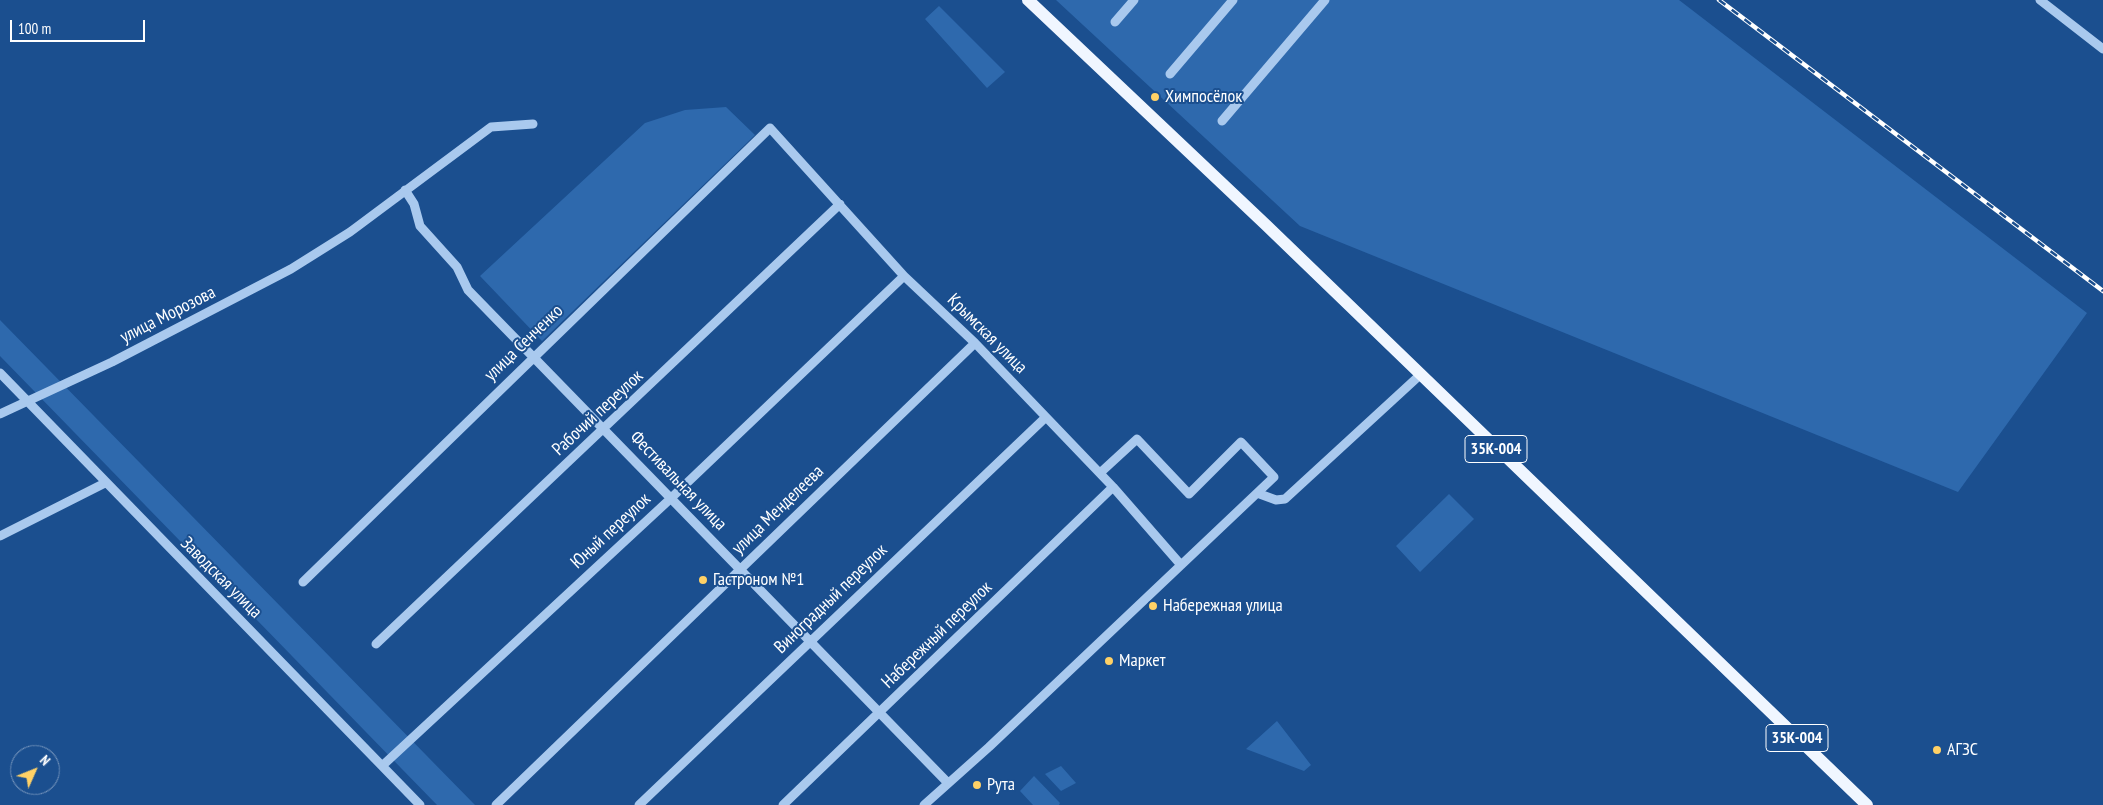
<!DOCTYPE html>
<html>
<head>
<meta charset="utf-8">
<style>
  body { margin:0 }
  #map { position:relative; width:2103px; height:805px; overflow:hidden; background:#1b4f8f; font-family:"PT Sans Narrow",sans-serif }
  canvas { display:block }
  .north { position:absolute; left:10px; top:745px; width:50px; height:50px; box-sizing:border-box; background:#1b4f8f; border:1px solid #7695bc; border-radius:50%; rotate:46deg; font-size:14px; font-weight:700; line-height:20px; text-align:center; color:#fff }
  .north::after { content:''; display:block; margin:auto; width:18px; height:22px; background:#ffd166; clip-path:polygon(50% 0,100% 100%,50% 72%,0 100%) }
  .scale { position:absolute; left:10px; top:20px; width:135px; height:22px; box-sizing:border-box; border:2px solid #fff; border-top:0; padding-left:6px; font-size:15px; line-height:18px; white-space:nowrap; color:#fff; -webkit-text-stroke:4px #1b4f8f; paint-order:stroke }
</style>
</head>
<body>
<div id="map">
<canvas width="2103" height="805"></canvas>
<div class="north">N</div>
<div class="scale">100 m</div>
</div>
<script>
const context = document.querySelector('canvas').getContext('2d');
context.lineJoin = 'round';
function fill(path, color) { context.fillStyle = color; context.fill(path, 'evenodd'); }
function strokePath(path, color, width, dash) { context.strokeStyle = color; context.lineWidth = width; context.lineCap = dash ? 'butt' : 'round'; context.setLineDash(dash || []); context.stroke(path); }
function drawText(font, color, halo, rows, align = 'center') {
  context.font = font + ' "PT Sans Narrow",sans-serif'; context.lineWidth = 4; context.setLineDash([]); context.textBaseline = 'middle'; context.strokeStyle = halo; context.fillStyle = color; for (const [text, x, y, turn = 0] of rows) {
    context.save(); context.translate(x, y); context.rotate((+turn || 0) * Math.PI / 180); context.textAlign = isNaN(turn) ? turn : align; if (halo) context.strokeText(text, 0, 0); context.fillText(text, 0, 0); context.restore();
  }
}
fill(new Path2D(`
  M1056,0h623l408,313 -129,179 -658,-266z
  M939,6l66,66 -18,16 -62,-69z
  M726,107l29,28 -213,206 -62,-65 165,-153 40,-13z
  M0,320l475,485h-38l-437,-449z
  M1449,494l25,25 -54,53 -24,-26z
  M1277,721l34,44 -7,6 -58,-22z
  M1061,766l15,17 -15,8 -16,-17z
  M1034,776l26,27 -1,2h-26l-13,-14z`), '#2e69ad');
strokePath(new Path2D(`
  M2040,0l63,49
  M1115,22l19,-22
  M1170,74l63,-74
  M1222,121l103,-121
  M405,190l9,14 6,22 37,41 11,23 479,492
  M0,373l420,432
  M0,414l112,-52 179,-93 59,-37 141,-105 42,-3
  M1257,493l19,7 9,-1 135,-124
  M0,536l105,-53
  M303,582l467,-454 134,148 71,67 138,144 68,78
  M376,644l464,-440
  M382,766l286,-265 236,-225
  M496,805l479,-462
  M639,805l407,-388
  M783,805l330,-318
  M924,805l65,-58 285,-270 -33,-35 -52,52 -52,-55 -37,34`), '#a9c9ee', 9);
strokePath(new Path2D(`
  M1028,0l238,225 601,580`), '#f0f6ff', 12);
const rail = new Path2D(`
  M1719,0l384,291`);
strokePath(rail, '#fff', 4.5);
strokePath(rail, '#1b4f8f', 2.5, [8]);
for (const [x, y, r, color] of [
  [1155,97,5,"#ffd166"],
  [703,580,5,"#ffd166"],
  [1153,606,5,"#ffd166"],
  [1109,661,5,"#ffd166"],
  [1937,750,5,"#ffd166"],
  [977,785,5,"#ffd166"]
]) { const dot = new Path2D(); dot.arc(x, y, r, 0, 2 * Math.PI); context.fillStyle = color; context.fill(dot); strokePath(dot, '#1b4f8f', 2); }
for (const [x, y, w] of [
  [1496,449,62],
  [1797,738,62]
]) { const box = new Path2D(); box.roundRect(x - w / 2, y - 13.5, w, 27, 4); context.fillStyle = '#1b4f8f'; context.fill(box); strokePath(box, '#fff', 1); }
drawText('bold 16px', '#fff', null, [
  ["35К-004",1496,449],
  ["35К-004",1797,738]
]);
drawText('18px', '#fff', '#1b4f8f', [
  ["Химпосёлок",1165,97],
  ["Гастроном №1",713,580],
  ["Набережная улица",1163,606],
  ["Маркет",1119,661],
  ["АГЗС",1947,750],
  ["Рута",987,785]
], 'left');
drawText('18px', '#fff', '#1b4f8f', [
  ["улица Морозова",168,315,-27],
  ["Крымская улица",987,334,45],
  ["улица Сенченко",524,343,-44],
  ["Рабочий переулок",598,413,-43],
  ["Фестивальная улица",678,481,46],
  ["улица Менделеева",778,510,-44],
  ["Юный переулок",611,531,-43],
  ["Заводская улица",221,578,45],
  ["Виноградный переулок",831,599,-44],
  ["Набережный переулок",937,635,-44]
]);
</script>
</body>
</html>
